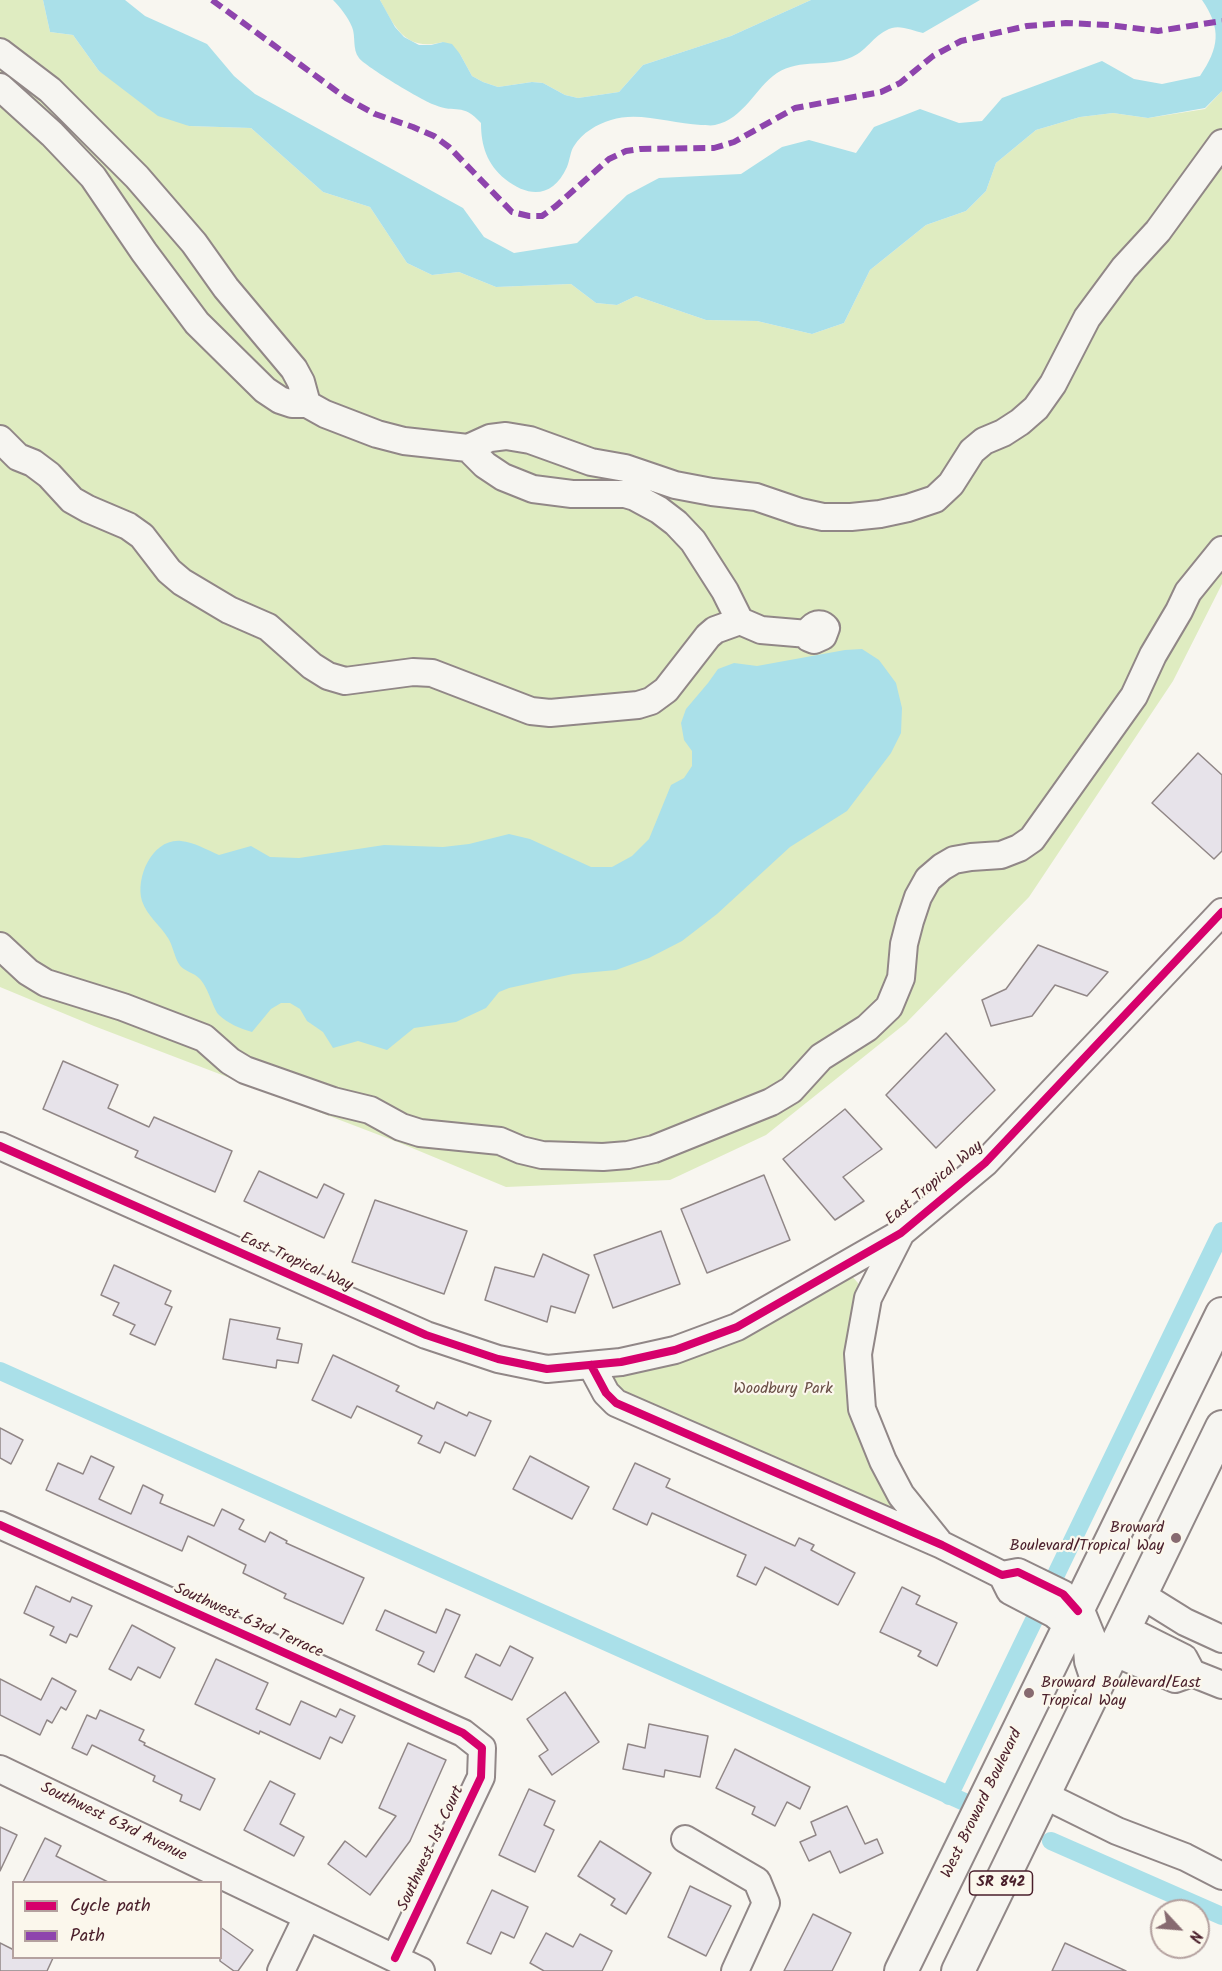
<!DOCTYPE html>
<html>
<head>
<meta charset="utf-8">
<style>
  body { margin:0 }
  #map { position:relative; width:1222px; height:1971px; overflow:hidden; background:#f8f6f0; font-family:Kalam,sans-serif }
  canvas { display:block }
  .legend { position:absolute; left:12px; top:1881px; width:210px; height:78px; box-sizing:border-box; background:#fbf7ec; border:2px solid #b4a19f; margin:0; padding:8px 10px; list-style:none; font-size:18px; color:#4a1f2b }
  .legend li { display:flex; align-items:center; gap:12px; height:30px }
  .legend b { width:30px; border:2px solid #b4a19f }
  .north { position:absolute; left:1150px; top:1899px; width:60px; height:60px; box-sizing:border-box; background:#fbf7ec; border:2px solid #b4a19f; border-radius:50%; rotate:116deg; font-size:16px; font-weight:700; line-height:24px; text-align:center; color:#4a1f2b }
  .north::after { content:''; display:block; margin:auto; width:21px; height:27px; background:#876a70; clip-path:polygon(50% 0,100% 100%,50% 72%,0 100%) }
</style>
</head>
<body>
<div id="map">
<canvas width="1222" height="1971"></canvas>
<ul class="legend">
<li><b style="height:8px;background:#d6006c"></b>Cycle path</li>
<li><b style="height:8px;background:#8e44ad"></b>Path</li>
</ul>
<div class="north">N</div>
</div>
<script>
const context = document.querySelector('canvas').getContext('2d');
context.lineJoin = 'round';
function fill(path, color) { context.fillStyle = color; context.fill(path, 'evenodd'); }
function strokePath(path, color, width, dash) { context.strokeStyle = color; context.lineWidth = width; context.lineCap = dash ? 'butt' : 'round'; context.setLineDash(dash || []); context.stroke(path); }
function drawText(font, color, halo, rows, align = 'center') {
  context.font = font + ' Kalam,sans-serif'; context.lineWidth = 4.5; context.setLineDash([]); context.textBaseline = 'middle'; context.strokeStyle = halo; context.fillStyle = color; for (const [text, x, y, turn = 0] of rows) {
    context.save(); context.translate(x, y); context.rotate((+turn || 0) * Math.PI / 180); context.textAlign = isNaN(turn) ? turn : align; if (halo) context.strokeText(text, 0, 0); context.fillText(text, 0, 0); context.restore();
  }
}
fill(new Path2D(`
  M0,0h43l7,32 23,3 26,36 90,55 62,2 72,64 47,15 37,56 25,12 27,-3 37,15 75,-3 25,19 21,2 19,-9 70,24 51,1 55,13 32,-11 26,-53 56,-45 40,-14 20,-20 10,-28 40,-33 44,-13 33,-4 35,5 57,-9 17,-18v493l-49,97 -144,216 -123,126 -140,112 -96,45 -164,7 -106,-44 -306,-117 -94,-39z
  M380,0h431l-80,36 -88,29 -24,27 -41,6 -13,-3 -22,-12 -11,-1 -34,5 -15,-5 -11,-6 -12,-22 -17,-12c-37,10 -48,-14 -63,-42z
  M851,1275l7,8 2,12 -6,115 18,62 24,31 2,10 -271,-116 -24,-25z`), '#dfecc1');
fill(new Path2D(`
  M43,0h82l20,16 62,28 27,32 21,18 208,114 21,29 30,16 63,-10 50,-48 32,-17 82,-4 41,-27 27,-7 47,13 18,-26 46,-18 39,14 23,-2 20,-23 100,-37 32,18 28,5 38,-8c19,-28 22,-47 2,-76h20v91l-17,17 -57,10 -35,-5 -33,4 -44,13 -40,33 -10,28 -20,20 -40,14 -56,45 -26,53 -32,11 -55,-13 -51,-1 -70,-24 -19,9 -21,-2 -25,-19 -75,3 -37,-15 -27,3 -25,-12 -37,-56 -47,-15 -72,-64 -62,-2 -31,-10 -59,-45 -26,-36 -23,-3z
  M333,0h47l15,27 9,10 15,8h12l12,-3 9,2 8,10 12,22 11,6 15,5 34,-5 11,1 22,12 13,3 41,-6 24,-27 88,-29 80,-36h169l-57,33c-9,-2 -22,-8 -31,-5 -17,5 -24,22 -40,29 -23,11 -52,1 -75,16 -22,15 -33,46 -62,52 -4,1 -10,0 -14,0 -29,-1 -62,-14 -90,-5 -14,4 -29,13 -37,26 -4,6 -4,14 -7,21 -14,31 -38,31 -62,12 -18,-15 -24,-33 -24,-56 -19,-21 -25,-9 -46,-18 -12,-4 -69,-38 -76,-47 -7,-9 -3,-22 -7,-31 -4,-10 -12,-20 -19,-27z
  M862,649l17,11 17,23 6,25 -1,25 -10,20 -44,58 -57,36 -73,67 -35,27 -33,17 -33,12 -43,4 -64,14 -10,4 -13,16 -30,14 -42,6 -27,22 -29,-9 -25,7 -10,-16 -16,-11 -7,-12 -10,-6h-9l-10,6 -19,23c-13,-4 -23,-8 -33,-17 -6,-6 -10,-26 -19,-36 -5,-6 -17,-8 -21,-15 -5,-8 -6,-18 -11,-26 -8,-13 -21,-22 -26,-37 -7,-24 11,-63 39,-60 13,1 26,9 38,14l32,-9 19,11 29,1 85,-13 59,2 26,-3 40,-10 21,5 61,28h21l20,-11 17,-17 22,-54 13,-7 8,-12v-15l-8,-11 -3,-17 5,-14 22,-26 10,-14 16,-6 23,3 88,-16z`), '#aae0e9');
strokePath(new Path2D(`
  M0,1371l969,433
  M949,1796l273,-565
  M1051,1841l171,75`), '#aae0e9', 18);
const building = new Path2D(`
  M1198,753l24,22v76l-8,8 -62,-56z
  M1038,945l70,27 -21,24 -32,-11 -23,31 -41,10 -9,-26 24,-11z
  M946,1033l49,57 -59,58 -50,-53z
  M63,1061l55,24 -10,23 41,19 5,-10 78,34 -17,41 -80,-35 3,-6 -95,-42z
  M845,1109l37,40 -39,28 21,24 -29,19 -52,-61z
  M259,1171l58,27 7,-14 20,10 -20,44 -80,-37z
  M764,1175l26,65 -83,33 -26,-64z
  M375,1200l92,31 -23,63 -92,-32z
  M661,1231l19,53 -67,24 -19,-53z
  M543,1254l46,21 -14,38 -24,-7 -4,16 -62,-22 10,-33 39,10z
  M114,1265l57,26 -6,13 7,3 -17,38 -25,-11 5,-9 -22,-10 6,-12 -18,-8z
  M230,1319l50,9 -3,11 25,5 -4,19 -21,-3 -1,8 -53,-9z
  M333,1355l66,31 -3,5 38,18 3,-7 30,14 2,-4 22,9 -16,35 -30,-14 -5,11 -22,-10 4,-7 -65,-30 -6,12 -39,-18z
  M0,1428l23,12 -12,24 -11,-6z
  M91,1456l23,11 -15,32 32,15 12,-29 20,10 -3,8 54,23 8,-17 22,11 -5,9 26,13 5,-10 17,9 -1,2 78,35 -21,46 -59,-26 2,-4 -43,-21 3,-8 -58,-29 -6,15 -136,-61 12,-27 25,11z
  M530,1456l59,31 -17,32 -59,-30z
  M635,1463l35,16 -4,8 129,59 4,-8 15,7 -3,5 44,23 -17,32 -73,-38 -9,18 -19,-9 9,-21 -94,-42 -5,12 -34,-16z
  M36,1586l34,16 2,-5 20,9 -15,31 -7,-3 -4,9 -16,-8 4,-8 -30,-14z
  M902,1587l18,9 -4,8 41,19 -20,43 -19,-10 3,-5 -41,-19z
  M446,1609l14,6 -26,57 -16,-8 6,-12 -48,-22 9,-20 51,23z
  M132,1625l43,23 -15,30 -22,-11 -7,13 -22,-11z
  M510,1646l23,12 -21,42 -47,-23 11,-23 24,12z
  M216,1659l52,24 -12,26 34,16 11,-24 35,16 4,-8 15,7 -13,27 -12,-6 -10,22 -60,-28 -1,3 -64,-30z
  M52,1678l24,13 -10,19 -5,-3 -9,16 -5,-3 -7,15 -40,-20v-36l41,21z
  M565,1692l34,50 -47,33 -13,-19 9,-6 -21,-31z
  M100,1710l44,20 -5,10 6,3 -1,2 71,34 -15,31 -20,-9 2,-6 -29,-14 2,-5 -63,-31 -5,10 -15,-7 15,-33 9,4z
  M649,1724l59,12 -8,41 -35,-7 -1,7 -41,-8 5,-25 17,4z
  M408,1743l38,17 -36,81 -40,54 -42,-31 17,-23 21,16 30,-41 -17,-8z
  M735,1749l75,38 -10,22 -13,-7 -12,24 -23,-12 3,-7 -39,-19z
  M270,1781l25,13 -15,30 24,13 -10,19 -50,-26z
  M529,1789l26,12 -11,24 10,5 -19,42 -36,-17z
  M847,1806l18,38 12,-5 6,14 -43,20 -10,-22 -21,10 -9,-19 16,-7 -5,-13z
  M0,1827l17,8 -17,36z
  M45,1838l16,8 -5,10 52,26h-85z
  M600,1841l51,32 -25,41 -15,-9 4,-6 -37,-23z
  M690,1886l41,20 -25,50 -38,-19z
  M492,1890l36,17 -14,31 -13,-6 -10,22 -24,-11z
  M813,1914l38,19 -19,38h-48z
  M220,1927l33,23 -15,21h-4l-14,-10z
  M546,1933l27,14 7,-13 32,17 -10,20h-58l-14,-8z
  M0,1943l14,7v8h39l-6,13h-47z
  M1065,1943l61,28h-74z`);
fill(building, '#e7e3ea');
strokePath(building, '#918787', 1.5);
const minor = new Path2D(`
  M0,52l50,38 87,87 57,66 32,45 68,81 7,13 6,22
  M0,87l52,47 41,43 51,75 53,71 68,67 15,10 12,4h15l18,10 52,20 27,7 64,7 17,17 18,12 30,12 39,5h53l10,3 24,13 17,13 17,18 32,50 15,30
  M0,439l18,18 15,6 16,12 23,25 16,9 40,17 14,10 27,35 13,11 47,28 39,17 44,39 16,10 17,5 68,-9 19,1 99,38 19,2 88,-8 13,-4 15,-11 42,-54 7,-6 25,-9 21,9 47,4 1,4 5,2 9,-4 3,-8c-7,-8 -15,-2 -18,6
  M468,448l22,-10 16,-2 24,4 61,22 34,6 50,17 37,7 44,5 44,15 23,5h28l29,-3 28,-6 27,-9 16,-15 21,-33 12,-10 19,-8 17,-11 16,-14 17,-24 34,-66 37,-50 34,-37 64,-88
  M0,946l28,26 18,11 77,24 81,31 26,23 15,9 88,31 37,9 31,17 19,6 80,8 21,9 21,5 61,2 25,-2 26,-6 117,-47 20,-12 30,-33 46,-29 22,-21 12,-29 3,-34 6,-23 8,-24 10,-18 14,-12 12,-7 17,-3 30,-2 18,-7 13,-9 102,-143 19,-41 26,-44 9,-19 34,-42
  M0,1146l426,189 72,24 49,10 74,-7 54,-12 62,-23 164,-94 84,-70 237,-251
  M901,1233l-33,65 -10,56 4,55 21,52 18,34 37,46
  M591,1365l15,28 10,10 326,142 60,30 16,-3 45,22 15,17
  M0,1525l463,208 19,15 -1,29 -86,181
  M1002,1575l8,16 44,23 16,13
  M1140,1594l45,28 37,17
  M1124,1628l60,30 8,15 30,12
  M1113,1652l62,27 17,-6
  M0,1769l421,202
  M1044,1795l73,36 68,26 37,19
  M685,1839l72,42 9,22 -31,68
  M281,1971l26,-54`);
const major = new Path2D(`
  M1078,1611l11,27 2,23 7,21
  M901,1971l321,-657
  M958,1971l264,-544`);
strokePath(minor, '#918787', 30);
strokePath(major, '#918787', 36);
strokePath(minor, '#f6f5f1', 26);
strokePath(major, '#f6f5f1', 32);
strokePath(new Path2D(`
  M212,0l134,98 29,16 38,13 21,9 15,11 63,65 17,4h13l14,-10 53,-47 17,-8 14,-2 74,-1 20,-6 61,-34 86,-16 19,-9 33,-27 28,-15 66,-15 39,-3 43,2 49,6 64,-10`), '#8e44ad', 6, [12, 6]);
strokePath(new Path2D(`
  M0,1146l426,189 72,24 49,10 74,-7 54,-12 62,-23 164,-94 84,-70 237,-251
  M591,1365l15,28 10,10 326,142 60,30 16,-3 45,22 15,17
  M0,1525l463,208 19,15 -1,29 -86,181`), '#d6006c', 8);
for (const [x, y, r, color] of [
  [1176,1538,6,"#876a70"],
  [1029,1693,6,"#876a70"]
]) { const dot = new Path2D(); dot.arc(x, y, r, 0, 2 * Math.PI); context.fillStyle = color; context.fill(dot); strokePath(dot, '#fbf7ec', 2); }
for (const [x, y, w] of [
  [1001,1883,63]
]) { const box = new Path2D(); box.roundRect(x - w / 2, y - 12, w, 24, 4.5); context.fillStyle = '#fbf7ec'; context.fill(box); strokePath(box, '#4a1f2b', 1.5); }
drawText('bold 15px', '#4a1f2b', null, [
  ["SR 842",1001,1883]
]);
drawText('16px', '#4a1f2b', '#fbf7ec', [
  ["East Tropical Way",935,1184,-40],
  ["East Tropical Way",296,1263,24],
  ["Southwest 63rd Terrace",248,1622,24],
  ["West Broward Boulevard",983,1804,-64],
  ["Southwest 63rd Avenue",113,1823,26],
  ["Southwest 1st Court",432,1849,-65]
]);
drawText('16px', '#6a5047', '#fbf7ec', [
  ["Woodbury Park",783,1390]
]);
drawText('16px', '#4a1f2b', '#fbf7ec', [
  ["Broward",1164,1529],
  ["Boulevard/Tropical Way",1164,1547],
  ["Broward Boulevard/East",1041,1684,"left"],
  ["Tropical Way",1041,1702,"left"]
], 'right');
</script>
</body>
</html>
